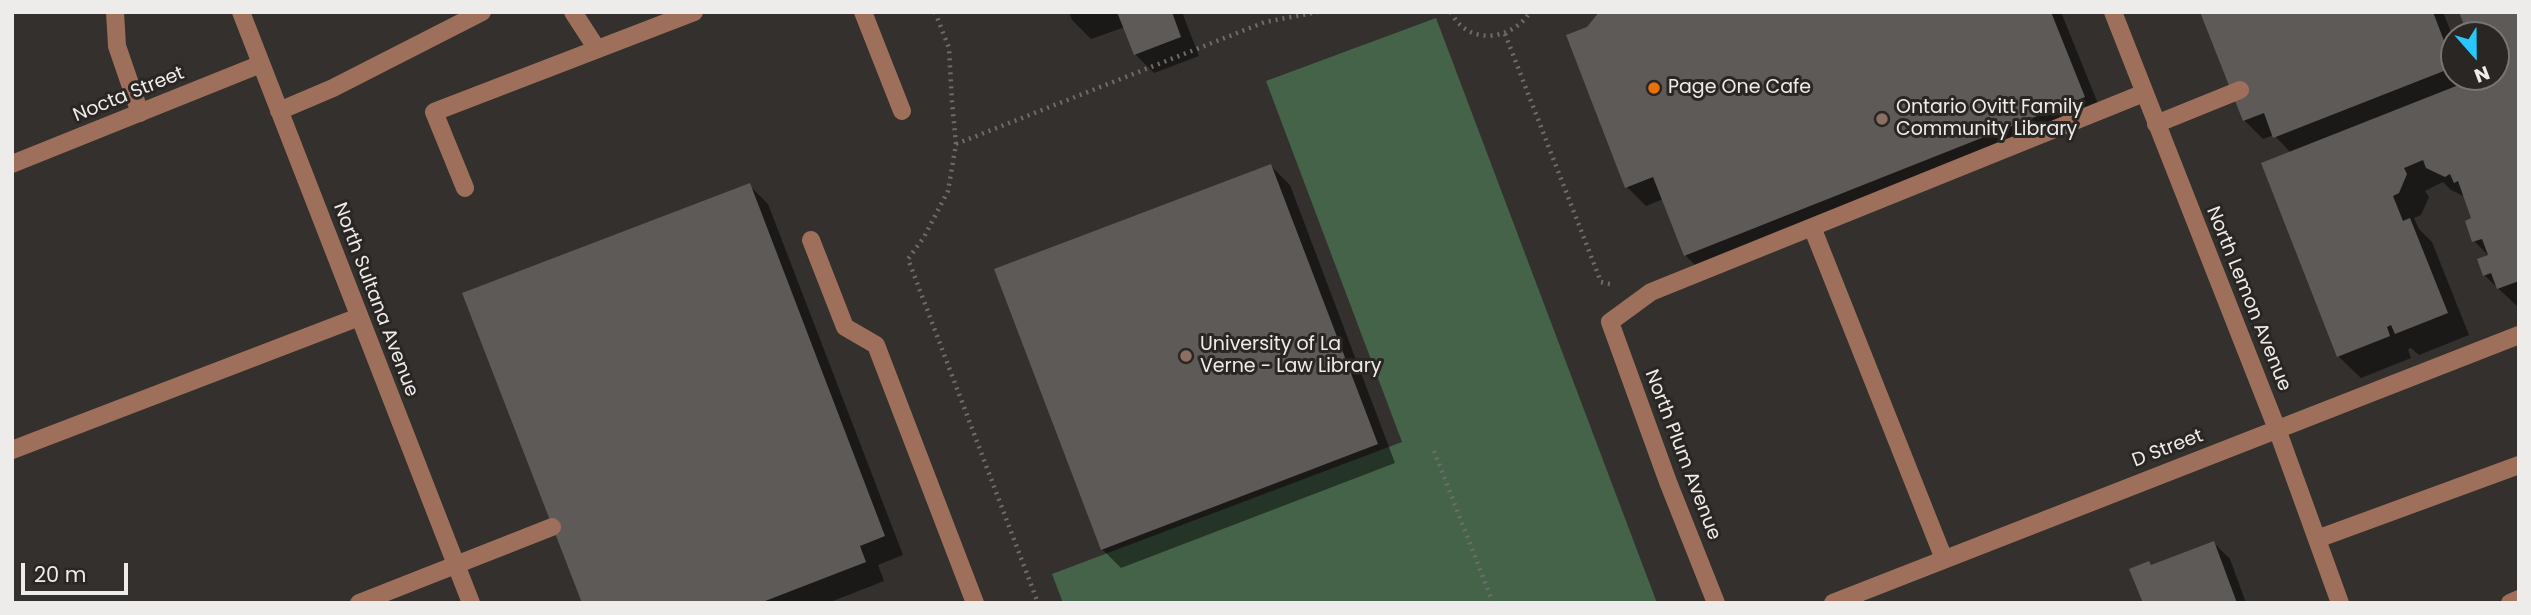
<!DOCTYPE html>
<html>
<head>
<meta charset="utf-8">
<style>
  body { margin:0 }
  #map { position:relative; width:2531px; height:615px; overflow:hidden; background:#33302d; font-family:Poppins,sans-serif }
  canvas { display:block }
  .frame { position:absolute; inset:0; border:14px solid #eeecea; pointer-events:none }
  .north { position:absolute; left:2440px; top:21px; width:70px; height:70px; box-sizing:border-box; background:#292623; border:2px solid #787573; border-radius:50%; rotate:159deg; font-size:19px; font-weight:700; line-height:28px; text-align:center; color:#eeecea }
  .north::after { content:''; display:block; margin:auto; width:24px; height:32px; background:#28c8ff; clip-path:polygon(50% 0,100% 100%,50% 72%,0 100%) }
  .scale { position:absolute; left:21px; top:563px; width:107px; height:32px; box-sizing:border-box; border:4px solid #eeecea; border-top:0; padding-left:9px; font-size:21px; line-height:24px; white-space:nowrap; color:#eeecea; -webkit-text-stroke:5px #292623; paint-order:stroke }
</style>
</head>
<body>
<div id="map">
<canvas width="2531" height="615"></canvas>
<div class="frame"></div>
<div class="north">N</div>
<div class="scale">20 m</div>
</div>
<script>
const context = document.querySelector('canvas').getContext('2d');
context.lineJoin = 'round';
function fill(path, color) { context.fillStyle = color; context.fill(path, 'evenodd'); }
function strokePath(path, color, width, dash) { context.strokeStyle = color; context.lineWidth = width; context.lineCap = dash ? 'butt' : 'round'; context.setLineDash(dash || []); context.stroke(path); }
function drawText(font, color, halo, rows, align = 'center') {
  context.font = font + ' Poppins,sans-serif'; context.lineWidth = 6; context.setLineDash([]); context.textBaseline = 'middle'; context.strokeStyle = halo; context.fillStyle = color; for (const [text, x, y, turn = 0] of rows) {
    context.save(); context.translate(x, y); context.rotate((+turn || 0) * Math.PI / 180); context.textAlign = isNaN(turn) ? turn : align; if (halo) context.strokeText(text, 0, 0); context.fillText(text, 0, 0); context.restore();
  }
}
fill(new Path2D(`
  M1436,18l221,585h-594l-11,-29 350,-132 -136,-361z`), '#456348');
fill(new Path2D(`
  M1069,12h113l17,44 -45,17 -19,-19 -10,-27 -34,12 -19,-19z
  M1601,12h460l42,104 -399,158 -19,-19 -22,-56 -17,7 -19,-19 -39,-159z
  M2202,12h241l11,28v37h15l2,5 13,-5h12v-42h-26l49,-23v296l-35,-33 5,-19 -15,-15 -7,-19 7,-3 -9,-22 -14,-7 -8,-8 -18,9 4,6 -8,18 -7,3 5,11 13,13 37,93 -50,20 -8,-7 -3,1 3,9 -50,20 -23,-22 -47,-203 -17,-18 -11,4 -19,-19z
  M1271,166l19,19 105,278 -274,105 -19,-19z
  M749,185l19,19 135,351 -25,10 6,16 -56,22h-244z
  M2214,543l16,16 16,44h-101l8,-36z`), '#0007');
fill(new Path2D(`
  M1117,12h55l9,25 -47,18z
  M1599,12h452l34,85 -401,159 -31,-79 -28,11 -59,-153 21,-8z
  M2200,12h233l21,55 -181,71 -9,-25 -21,8z
  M2459,12h60v269l-22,8 -6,-16 -8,3 -6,-17 11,-4 -6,-16 -10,3 -7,-21 6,-3 -13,-37 -4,2 -4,-9 -5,3 -19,-9 -3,-8 -19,8 3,6 -8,19 -6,3 10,25 7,-3 38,95 -53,21 -4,-9 -4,2 3,9 -53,21 -76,-194 218,-86h17v-42h-28z
  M1271,164l107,280 -277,106 -107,-281z
  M750,183l135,353 -25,10 6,16 -106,41h-178l-120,-310z
  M2214,541l23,62h-94l-14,-34 20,-8 2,4z`), '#5e5a57');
strokePath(new Path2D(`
  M935,12l14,36 3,54 4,42 -8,47 -24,46 -16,22 130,344
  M1451,12c16,34 61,29 79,0
  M1505,34l96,248 13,3
  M956,144l309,-122 53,-10
  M1434,451l59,152`), '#6e6c69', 4.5, [2, 5]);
strokePath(new Path2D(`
  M115,12l2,34 23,67
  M241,12l230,591
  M573,12l24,37
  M863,12l39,99
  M2113,12l164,417 63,174
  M279,111l54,-23 149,-76
  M2156,124l84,-34
  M12,164l249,-100
  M465,188l-31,-76 260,-100
  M1812,227l132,332
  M811,240l34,87 31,18 99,258
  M12,450l347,-133
  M2317,539l202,-74
  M359,603l193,-76
  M1716,603l-48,-121 -58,-160 41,-30 493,-199
  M1833,603l686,-268
  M2510,603l9,-4`), '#9e6f5a', 18);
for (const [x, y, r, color] of [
  [1654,88,7,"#e8710a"],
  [1882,119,7,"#8d6e63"],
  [1186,356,7,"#8d6e63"]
]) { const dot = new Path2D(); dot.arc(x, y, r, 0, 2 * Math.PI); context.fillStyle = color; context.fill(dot); strokePath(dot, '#292623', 2.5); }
drawText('19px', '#eeecea', '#292623', [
  ["Page One Cafe",1668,88],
  ["Ontario Ovitt Family",1896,108],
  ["Community Library",1896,130],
  ["University of La",1200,345],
  ["Verne - Law Library",1200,367]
], 'left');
drawText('19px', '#eeecea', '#292623', [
  ["Nocta Street",129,95,-22],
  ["North Lemon Avenue",2248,299,68],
  ["North Sultana Avenue",375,300,69],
  ["D Street",2168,449,-21],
  ["North Plum Avenue",1682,455,69]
]);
</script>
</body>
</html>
